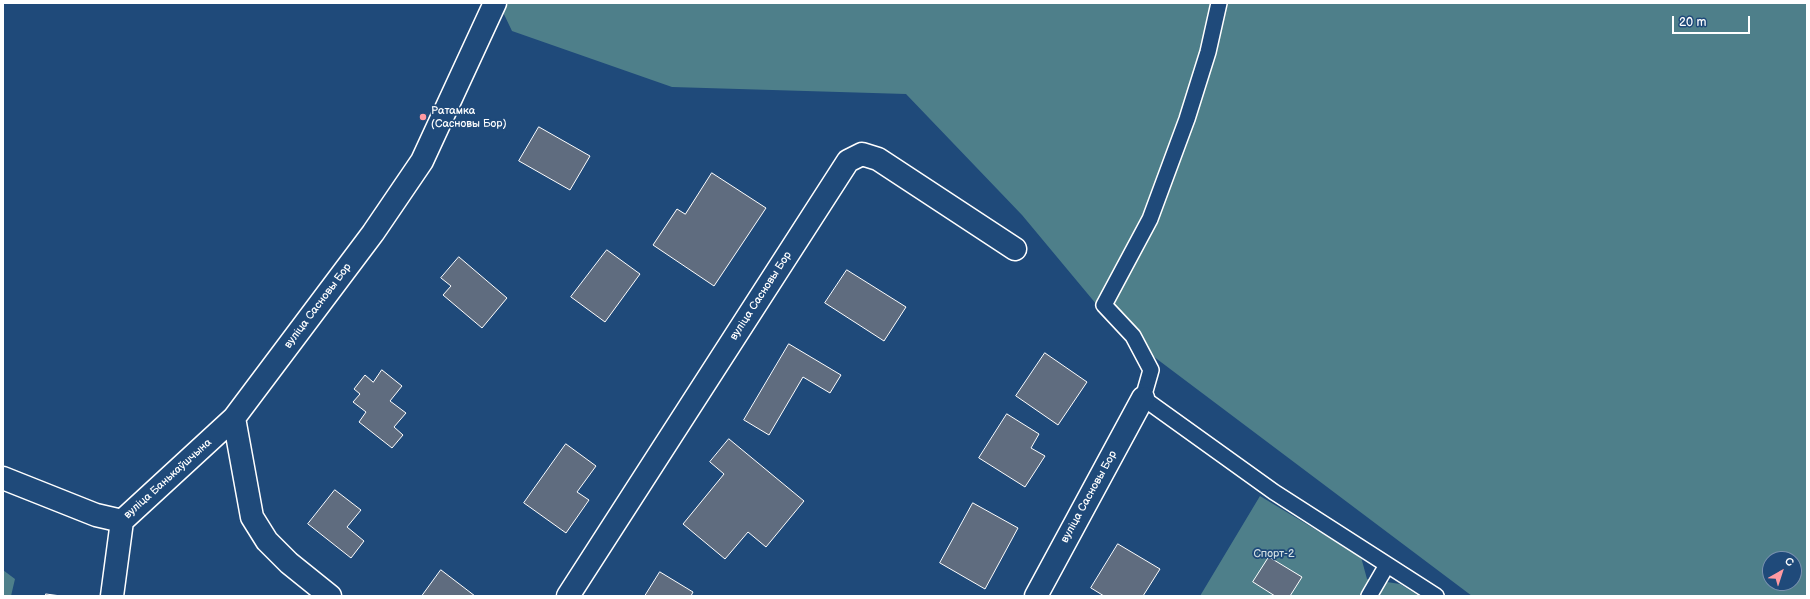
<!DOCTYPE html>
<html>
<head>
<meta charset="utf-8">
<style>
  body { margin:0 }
  #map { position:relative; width:1810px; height:599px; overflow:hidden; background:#1f4a7a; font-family:"Balsamiq Sans",sans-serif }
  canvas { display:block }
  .frame { position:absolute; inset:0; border:4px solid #fff; pointer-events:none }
  .north { position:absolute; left:1762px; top:551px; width:40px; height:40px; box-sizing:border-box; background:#1f4a7a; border:1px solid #7992af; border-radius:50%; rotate:39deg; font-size:11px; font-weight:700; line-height:16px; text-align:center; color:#fff }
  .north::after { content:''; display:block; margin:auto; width:14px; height:18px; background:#ff9aa2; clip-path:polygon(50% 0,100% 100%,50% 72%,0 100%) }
  .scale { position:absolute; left:1672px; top:16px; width:78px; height:18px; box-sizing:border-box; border:2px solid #fff; border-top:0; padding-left:5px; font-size:12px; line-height:14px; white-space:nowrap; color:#fff; -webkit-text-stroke:3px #1f4a7a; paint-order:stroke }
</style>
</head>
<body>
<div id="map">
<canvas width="1810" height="599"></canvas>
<div class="frame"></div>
<div class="north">С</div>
<div class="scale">20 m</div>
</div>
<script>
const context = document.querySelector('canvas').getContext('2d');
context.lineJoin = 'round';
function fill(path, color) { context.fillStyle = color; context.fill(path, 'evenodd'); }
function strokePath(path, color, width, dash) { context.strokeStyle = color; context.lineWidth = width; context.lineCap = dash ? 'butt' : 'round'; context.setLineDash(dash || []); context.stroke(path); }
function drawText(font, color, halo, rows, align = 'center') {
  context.font = font + ' "Balsamiq Sans",sans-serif'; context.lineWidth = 3.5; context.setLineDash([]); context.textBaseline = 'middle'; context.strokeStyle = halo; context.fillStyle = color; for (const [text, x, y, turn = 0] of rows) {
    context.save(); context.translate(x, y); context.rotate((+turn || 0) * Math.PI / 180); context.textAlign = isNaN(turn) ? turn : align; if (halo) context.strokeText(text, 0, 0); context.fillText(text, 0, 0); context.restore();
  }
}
fill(new Path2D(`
  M504,3h1303v593h-335l-355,-267 -95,-114 -116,-121 -234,-7 -160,-56 -11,-23zM1770,559h24v24h-24z
  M1260,496l101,61 6,22 33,5 19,12h-219z
  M3,570l12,9 -4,17h-8z`), '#4e7f8a');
const building = new Path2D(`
  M539,127l51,29 -20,34 -51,-29z
  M712,173l54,35 -52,78 -61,-41 24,-36 8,5z
  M607,250l33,24 -35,48 -34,-25z
  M459,257l48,41 -25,30 -39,-33 8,-9 -10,-8z
  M847,270l59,37 -22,34 -59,-38z
  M789,344l52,31 -11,18 -27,-16 -34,58 -25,-15z
  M1045,353l42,29 -29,43 -42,-29z
  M382,370l20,16 -12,15 16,12 -12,14 9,8 -11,13 -33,-26 7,-10 -13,-10 7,-8 -6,-5 11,-14 8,7z
  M1007,414l32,20 -8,14 14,8 -20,31 -46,-29z
  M729,439l75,62 -38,46 -18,-15 -23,27 -42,-35 41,-50 -14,-12z
  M566,444l30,22 -19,26 12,8 -23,33 -42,-30z
  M335,490l26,20 -14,17 17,14 -13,17 -43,-34z
  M973,503l45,25 -33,61 -45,-26z
  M1118,544l42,25 -17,27h-39l-13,-8z
  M1269,557l33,20 -12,19h-15l-22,-14z
  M441,570l34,26h-53z
  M660,572l33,20 -2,4h-46z
  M46,594l15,2h-15z`);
fill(building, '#5f6c7f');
strokePath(building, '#fff', 1);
const service = new Path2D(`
  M1219,3l-11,49 -21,67 -37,100 -46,86 29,31 18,34 -8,28 131,94 162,104
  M1369,596l18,-31`);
const minor = new Path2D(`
  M234,418l18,99 15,24 22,22 41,33
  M3,478l93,37 26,6
  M112,596l10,-75 112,-103 139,-185 49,-72 73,-158
  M568,596l280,-435 14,-7 16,5 137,90
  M1036,596l107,-198`);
strokePath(service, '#fff', 18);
strokePath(minor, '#fff', 25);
strokePath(service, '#1f4a7a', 15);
strokePath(minor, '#1f4a7a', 22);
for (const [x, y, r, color] of [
  [423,117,4,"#ff9aa2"]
]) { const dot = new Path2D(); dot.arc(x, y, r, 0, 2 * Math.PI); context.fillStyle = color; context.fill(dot); strokePath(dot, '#1f4a7a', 1.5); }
drawText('11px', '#fff', '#1f4a7a', [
  ["Ратамка",431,111],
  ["(Сасновы Бор)",431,124]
], 'left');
drawText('11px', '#fff', '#1f4a7a', [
  ["вуліца Сасновы Бор",761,296,-57],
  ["вуліца Сасновы Бор",318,306,-53],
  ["вуліца Банькаўшчына",168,479,-42],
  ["вуліца Сасновы Бор",1089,497,-61]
]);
drawText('11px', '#d3dfe2', '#1f4a7a', [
  ["Спорт-2",1274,554]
]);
</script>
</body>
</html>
